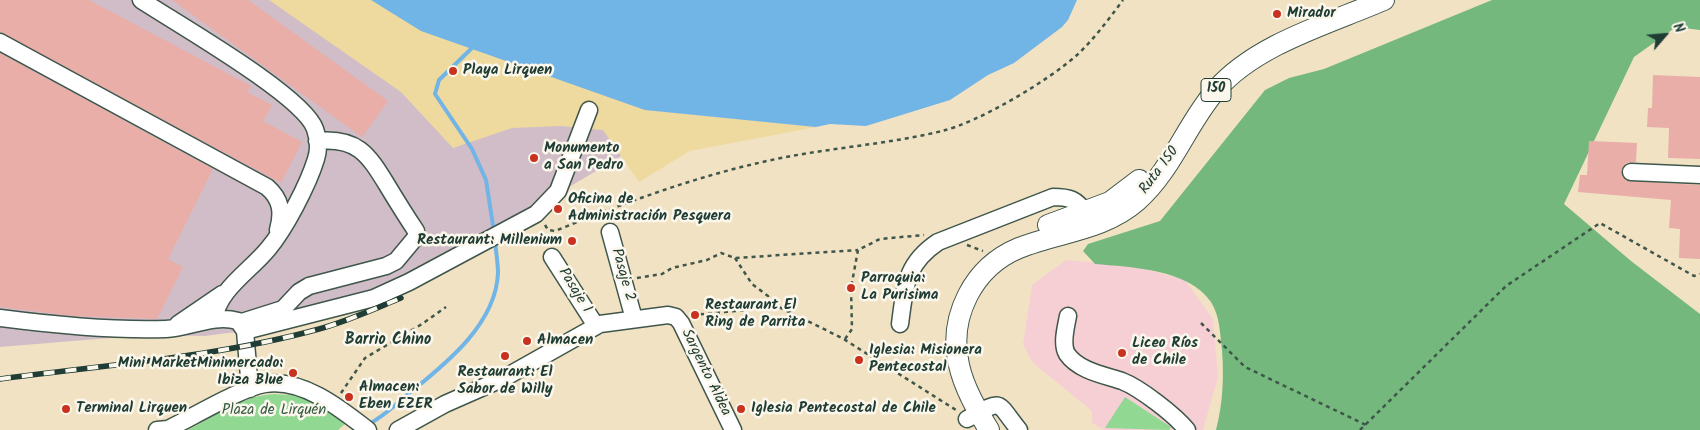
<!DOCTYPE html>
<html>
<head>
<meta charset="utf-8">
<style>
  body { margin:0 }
  #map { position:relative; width:1700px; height:430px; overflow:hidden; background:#f2e2c4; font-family:Kalam,sans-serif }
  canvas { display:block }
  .north { position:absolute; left:1640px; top:10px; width:50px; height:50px; -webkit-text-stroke:4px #fbf7ec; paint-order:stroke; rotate:63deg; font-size:14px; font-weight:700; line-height:20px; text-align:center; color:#1f3d34 }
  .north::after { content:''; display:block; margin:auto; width:18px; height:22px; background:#1f3d34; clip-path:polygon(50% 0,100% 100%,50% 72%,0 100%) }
</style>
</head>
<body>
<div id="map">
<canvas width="1700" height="430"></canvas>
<div class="north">N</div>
</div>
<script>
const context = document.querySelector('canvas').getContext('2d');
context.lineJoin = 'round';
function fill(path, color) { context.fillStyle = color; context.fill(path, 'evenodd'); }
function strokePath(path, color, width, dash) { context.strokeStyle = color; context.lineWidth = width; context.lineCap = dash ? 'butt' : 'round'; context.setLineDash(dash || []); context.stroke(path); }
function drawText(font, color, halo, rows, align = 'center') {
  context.font = font + ' Kalam,sans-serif'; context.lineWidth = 5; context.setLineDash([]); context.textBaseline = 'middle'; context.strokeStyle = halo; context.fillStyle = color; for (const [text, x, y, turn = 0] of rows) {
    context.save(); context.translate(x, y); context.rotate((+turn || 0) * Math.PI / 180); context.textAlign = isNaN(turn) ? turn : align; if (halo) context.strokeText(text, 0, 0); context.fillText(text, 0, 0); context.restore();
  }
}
fill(new Path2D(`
  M1066,260l69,6 50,14 28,39 5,58 -15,53h-99l-12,-7v-12l-60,-49 -9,-18 9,-59z`), '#f6cfd5');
fill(new Path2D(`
  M0,0h371l274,110 171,17 -171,15 -255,151 -154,39 -31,4 -59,-1 -146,12z`), '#d1bdc8');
fill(new Path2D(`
  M274,394l27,2 45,27 -8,7h-150c28,-15 54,-34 86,-36z
  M1125,397l46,30 -2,3 -64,-2z`), '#91d893');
fill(new Path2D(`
  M1492,0h208v30l-24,-3 -42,30 -70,147 67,57 69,53v116h-484c7,-27 8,-53 6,-80 -2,-16 -2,-34 -11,-48 -22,-33 -81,-35 -116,-38l-12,-13 5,-7 72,-23 105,-131 24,-12 35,-9z`), '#74b87d');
fill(new Path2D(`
  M269,0h118l89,50 169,60 171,17 -126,24 -51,31 -36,-52 -42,-4 -49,2 -59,20 -52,-56z`), '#eeda9e');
fill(new Path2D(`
  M371,0h706l-9,20 -6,7 -48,36 -26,12 -38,25 -84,26 -36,-2 -14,3 -171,-17 -224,-79z`), '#71b4e6');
strokePath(new Path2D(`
  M471,49l-32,31 -4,14 37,55 14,31 8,52
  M369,424c16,-8 29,-22 43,-33 36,-29 84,-68 86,-118 0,-10 -2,-21 -3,-31`), '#71b4e6', 4);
fill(new Path2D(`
  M0,0h89l162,86 -4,6 25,13 -9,16 39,21 -21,41 -281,-151z
  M172,0h76l140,101 -26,36z
  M0,53l213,116 -45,90 15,8 -26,52 -84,-3 -73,-9z
  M1653,75l47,2v82l-32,-1 1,-30 -22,-1 1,-19h4z
  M1589,141l48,2 -1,19 -10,1 -5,8 5,10 74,4v74l-21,-1 1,-29 -11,-1 2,-28 -93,-8 2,-17h7z`), '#e8aea7');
const minor = new Path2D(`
  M141,0c35,23 163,96 174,129 3,9 4,21 1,30 -8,26 -31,70 -48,90 -19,23 -49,40 -54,70
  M0,42l267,145c14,12 16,25 11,43
  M1631,172l69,3
  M610,232l24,87
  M552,257l44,69
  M1068,316c-2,11 -7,28 -1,38 12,17 37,21 55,27 18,7 53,34 65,49
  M0,318c54,7 111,13 166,11 24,-1 47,-15 72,-8l7,10 5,58
  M242,322l41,-13 16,-17 10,-6 77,-20 10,-5 20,-24v-6c-10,-15 -20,-31 -29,-46 -19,-31 -30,-48 -70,-44
  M178,324l44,-30
  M900,324c5,-37 5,-60 38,-82l115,-45c16,0 24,2 32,16
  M245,331l129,-33 35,-16 127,-68 22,-23 31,-81
  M967,419c37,-20 28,-19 52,11
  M157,430l11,-1c25,-12 73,-41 97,-45 38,-6 76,25 103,46
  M398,430l47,-26 59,-26 96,-54 68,-9 8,2 5,6 52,107`);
const major = new Path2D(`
  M1048,225l62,-23 29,-22
  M989,430c-12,-20 -25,-42 -30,-65 -11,-48 14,-98 60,-117 40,-16 85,-18 118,-47 35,-31 49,-76 79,-111 40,-46 112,-66 168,-90`);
strokePath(minor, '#3f564a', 19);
strokePath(major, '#3f564a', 22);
strokePath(new Path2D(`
  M545,225l3,5 7,1c69,-28 139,-54 212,-70 57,-13 118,-16 175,-30 37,-9 106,-50 135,-76 17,-16 32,-36 46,-55
  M967,245l16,6
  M735,258l17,26 16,12v11
  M637,278l25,-4 10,-6 35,-8 14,-7 14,5 123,-8
  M692,315l87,-8 63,31 114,72
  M1201,323l44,44 121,58
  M845,339l7,-10 -1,-41 7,-38 22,-11 44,-4
  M341,393l24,-35 57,-34 24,-17
  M1360,430l146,-144 94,-63 94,53 6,-2`), '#3f564a', 2.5, [4, 4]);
strokePath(minor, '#fff', 16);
strokePath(major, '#fff', 20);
const rail = new Path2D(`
  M0,379c104,-14 218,-22 319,-50 29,-8 55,-20 82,-31`);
strokePath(rail, '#1f3d34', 5.5);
strokePath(rail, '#fbf7ec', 4, [11]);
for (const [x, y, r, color] of [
  [1277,14,5,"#c8321e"],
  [453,71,5,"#c8321e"],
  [534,158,5,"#c8321e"],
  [558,209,5,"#c8321e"],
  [572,241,5,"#c8321e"],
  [851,288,5,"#c8321e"],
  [695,315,5,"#c8321e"],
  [527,341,5,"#c8321e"],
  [1122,353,5,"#c8321e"],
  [505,356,5,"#c8321e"],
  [859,360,5,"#c8321e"],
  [293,373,5,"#c8321e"],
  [349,397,5,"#c8321e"],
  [66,409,5,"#c8321e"],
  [741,409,5,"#c8321e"]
]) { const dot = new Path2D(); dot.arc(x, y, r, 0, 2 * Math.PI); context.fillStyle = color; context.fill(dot); strokePath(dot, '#fbf7ec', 2); }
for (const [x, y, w] of [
  [1216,90,30]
]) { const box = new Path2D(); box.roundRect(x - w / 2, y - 11.5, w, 23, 4); context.fillStyle = '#fbf7ec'; context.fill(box); strokePath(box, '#1f3d34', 1); }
drawText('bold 14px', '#1f3d34', null, [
  ["150",1216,90]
]);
drawText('bold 15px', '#1f3d34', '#fbf7ec', [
  ["Mirador",1287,14],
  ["Playa Lirquen",463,71],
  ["Monumento",544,149],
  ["a San Pedro",544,166],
  ["Oficina de",568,200],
  ["Administración Pesquera",568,217],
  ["Restaurant: Millenium",562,241,"right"],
  ["Parroquia:",861,279],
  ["La Purisima",861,296],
  ["Restaurant El",705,306],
  ["Ring de Parrita",705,323],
  ["Almacen",537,341],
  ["Liceo Ríos",1132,344],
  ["de Chile",1132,361],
  ["Iglesia: Misionera",869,351],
  ["Pentecostal",869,368],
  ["Mini MarketMinimercado:",283,364,"right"],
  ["Ibiza Blue",283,381,"right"],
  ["Restaurant: El",505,373,"center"],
  ["Sabor de Willy",505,390,"center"],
  ["Almacen:",359,388],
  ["Eben EZER",359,405],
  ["Terminal Lirquen",76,409],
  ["Iglesia Pentecostal de Chile",751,409]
], 'left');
drawText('15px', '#1f3d34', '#fbf7ec', [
  ["Ruta 150",1160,171,-53],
  ["Pasaje 2",622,275,74],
  ["Pasaje 1",574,291,58],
  ["Sargento Aldea",705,373,64]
]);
drawText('15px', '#365c47', '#fbf7ec', [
  ["Plaza de Lirquén",274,411]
]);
drawText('bold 16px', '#1f3d34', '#fbf7ec', [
  ["Barrio Chino",388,341]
]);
</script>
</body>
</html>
